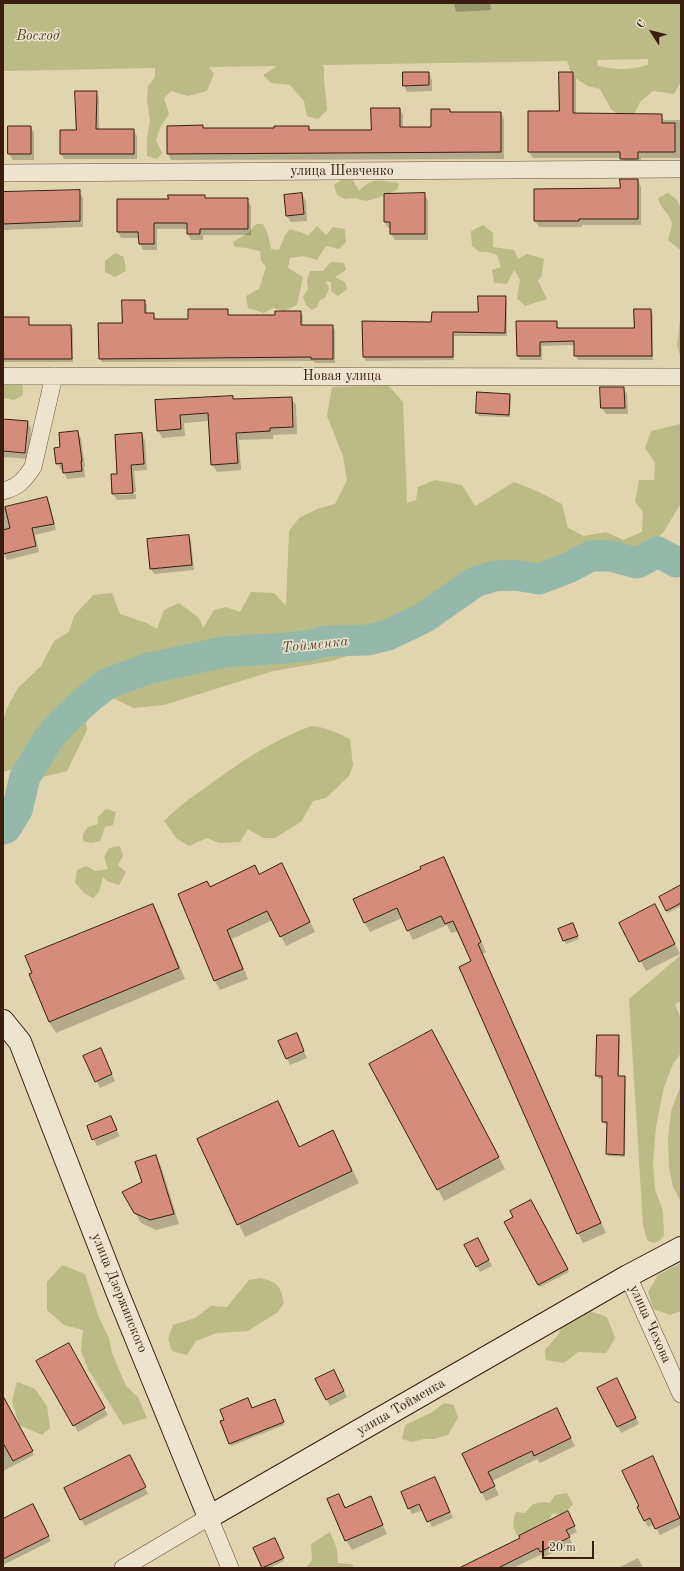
<!DOCTYPE html>
<html>
<head>
<meta charset="utf-8">
<style>
  body { margin:0 }
  #map { position:relative; width:684px; height:1571px; overflow:hidden; background:#e1d5b0; font-family:"Old Standard TT",serif }
  canvas { display:block }
  .frame { position:absolute; inset:0; border:4px solid #391e0f; pointer-events:none }
  .north { position:absolute; left:632px; top:12px; width:40px; height:40px; -webkit-text-stroke:3px #ece4cc; paint-order:stroke; rotate:306deg; font-size:11px; font-weight:700; line-height:16px; text-align:center; color:#391e0f }
  .north::after { content:''; display:block; margin:auto; width:14px; height:18px; background:#391e0f; clip-path:polygon(50% 0,100% 100%,50% 72%,0 100%) }
  .scale { position:absolute; left:542px; top:1541px; width:52px; height:18px; box-sizing:border-box; border:2px solid #391e0f; border-top:0; padding-left:5px; font-size:12px; line-height:14px; white-space:nowrap; color:#391e0f; -webkit-text-stroke:3px #ece4cc; paint-order:stroke }
</style>
</head>
<body>
<div id="map">
<canvas width="684" height="1571"></canvas>
<div class="frame"></div>
<div class="north">С</div>
<div class="scale">20 m</div>
</div>
<script>
const context = document.querySelector('canvas').getContext('2d');
context.lineJoin = 'round';
function fill(path, color) { context.fillStyle = color; context.fill(path, 'evenodd'); }
function strokePath(path, color, width, dash) { context.strokeStyle = color; context.lineWidth = width; context.lineCap = dash ? 'butt' : 'round'; context.setLineDash(dash || []); context.stroke(path); }
function drawText(font, color, halo, rows, align = 'center') {
  context.font = font + ' "Old Standard TT",serif'; context.lineWidth = 3; context.setLineDash([]); context.textBaseline = 'middle'; context.strokeStyle = halo; context.fillStyle = color; for (const [text, x, y, turn = 0] of rows) {
    context.save(); context.translate(x, y); context.rotate((+turn || 0) * Math.PI / 180); context.textAlign = isNaN(turn) ? turn : align; if (halo) context.strokeText(text, 0, 0); context.fillText(text, 0, 0); context.restore();
  }
}
fill(new Path2D(`
  M3,3h678v56l-1,1 1,2v19l-7,13 -21,-3 -13,11 -6,13h-16l-7,-6 -11,-20 -12,-3 -16,-10 -5,-15 -245,4 2,2v13l3,30 -9,9 -11,-3 -3,-15 -14,-16 -19,-2 -8,-8 14,-9 -68,1 5,7 -7,17 -19,5 -17,-5 -7,7 5,16 -8,12 -5,14 6,13 -5,6 -10,-3v-18l3,-17 -3,-21 1,-14 7,-9v-9l-152,3zM648,59v6c-19,5 -32,5 -50,1l-1,-6z
  M344,178l9,2 6,11c14,-15 21,-10 40,-8l-2,7 -16,7 -15,4 -11,-3 -10,1 -8,-4 -3,-10z
  M668,193l9,7 4,8v41l-1,1 -12,-10c1,-5 4,-12 4,-17 -2,-10 -12,-14 -14,-25z
  M256,224h7l5,10 3,15 8,1 6,-15 5,-6 13,4 5,3 9,-10 9,9 7,-8 12,2 1,13 -7,7 -13,-3 -9,14 -13,-4 -14,2 -2,10 15,9 -6,28 -13,6 -11,-3 -9,5 -16,-5 -2,-12 13,-7 7,-22 -5,-6 -1,-10 -14,-3 -11,-1 -2,-5 15,-9z
  M483,225l10,8v14l21,3 4,9 9,-5 17,5 -2,16 -4,6 9,18 -22,7 -8,-8 3,-18 -6,-10 -7,14 -13,-1 -2,-13 9,-3 -4,-12 -9,-3h-8l-8,-6 -1,-15z
  M115,253l9,4 2,14 -11,6 -10,-5v-11z
  M331,262l13,1 2,7 -11,7 10,5 2,7 -9,7 -7,-5v-9l-5,-1 3,8 -4,9 -5,2 -3,7 -5,3 -6,-5 -3,-8 5,-8 -1,-9 3,-9h13z
  M680,319h1v40l-4,-13z
  M12,379l11,7v9l-9,5 -11,-2v-17z
  M388,385l15,17 4,101 9,-3 2,-13 17,-7 27,5 13,21 39,-24 23,9 25,13 6,24 16,8 22,-4 17,8 19,-8 1,-20 -8,-10 4,-22h15l1,-17 -10,-15 6,-17 29,-7 1,79 -18,30 -25,20 -26,3 -26,7 -16,-9 -19,13 -25,6 -27,-6 -108,50 -28,16 -6,20 -25,8 -59,10 -109,34 -30,3 -28,-13 -8,3 -7,7 -5,17 1,8 -20,41 -37,9 -12,-12 -15,4v-52l5,-14 10,-18 23,-22 13,-25 15,-9 5,-16 19,-21 19,-2 8,21 27,9 10,6 7,-19 15,-7 20,15 4,10 11,-18 12,-3 14,5 11,-20 23,1 12,13 3,-75 10,-13 18,-9 18,-5 12,-24 -4,-24 -16,-40 5,-29z
  M311,726c14,1 27,7 39,13l3,26 -4,11 -23,22 -13,3 -12,21 -26,16h-12l-15,-9 -8,13 -21,1 -12,-5 -18,8 -12,-7 -13,-18c14,-14 25,-22 41,-33 32,-24 68,-48 106,-62z
  M106,809l10,3 -3,13 -8,2 -5,14 -9,2 -8,-2v-7l5,-7 10,-3v-7z
  M120,846l3,10 -5,9 8,7 -7,13 -12,-4 -4,-4 -4,15 -6,6 -9,-5 -9,-10 2,-13 9,-4 10,5 12,-2 -4,-12 5,-9z
  M681,955v46l-6,3 6,15v34l-8,11 -9,23 -8,40 -3,36 2,26 8,22 1,25 -5,5 -6,2 -6,-3 -4,-15 -14,-226z
  M681,1085v117l-8,-15 -4,-19 -1,-29 3,-28z
  M681,1263v48l-11,4 -17,-6 -5,-17 10,-17z
  M62,1265l23,9 14,44 10,20 3,15 14,33 12,11 9,21 -24,7 -34,-54 -8,-20 2,-21 -19,-5 -17,-15v-28z
  M261,1278c18,5 19,7 23,25l-6,9 -30,19 -31,2 -21,8 -9,14 -15,-4 -4,-12 5,-14 22,-7 16,-12 16,1 22,-27z
  M590,1311l17,6 8,21 -9,15 -28,-1 -14,11 -18,-3 -1,-10 13,-15 4,-8 11,-12z
  M17,1382l18,7 12,17 3,22 -8,7 -23,-10 -7,-24z
  M444,1403l10,2 4,13 -10,17 -14,4h-10l-12,3 -10,-3 3,-14 26,-12z
  M567,1493l6,11 -10,12 -10,-3 -6,9 -11,4 -6,10 -13,-1c-4,-7 -5,-15 -1,-23l9,1 8,-9 11,-2 6,1 5,-8z
  M330,1532l7,17 1,14 14,1 2,4h-48l6,-8 -1,-16z`), '#babb86');
fill(new Path2D(`
  M454,3h36l1,7 -35,2z
  M428,73l4,7v11l-25,1 -3,-7z
  M572,73l4,6v35l85,1 3,5h17v38h-40v7h-16l-4,-7h-88l-4,-6 31,-40z
  M96,92l3,6v32h34l4,6v23h-73l-3,-6 16,-22z
  M400,109l3,6v13h29l17,-18 1,3h51l3,6v40l-333,1 -3,-7 34,-27 1,3h72l33,-2 3,4h61z
  M31,127l3,6v27h-21l-4,-6z
  M638,180l3,7v38h-59v2h-43l-4,-6 86,-32z
  M79,191l4,7v29l-80,3v-37z
  M302,194l4,7 1,20 -16,1 -4,-6z
  M424,194l4,7v39h-33l-4,-6v-6h-3l-3,-6z
  M204,196l2,3h41l4,7v29h-48v5h-12l-3,-6v-5h-31v21h-14l-3,-7v-5h-19l-3,-6 51,-32z
  M505,297l2,4v35h-53v24l-88,1 -2,-4 68,-34 47,-10z
  M144,301l3,4v9h6l3,6h33l38,-10 2,6h47l24,-4 3,4v10h29l3,4v33h-20l-2,-2 -211,1 -2,-4 23,-34z
  M651,310l2,4v46h-75l-3,-5v-10l-33,1v14h-22l-2,-4 38,-34 3,7h76z
  M3,318h25l2,8h41l2,3v33h-70z
  M601,388h22l4,6 1,20h-22l-4,-6z
  M510,395l1,2 -1,20 -31,-1 -2,-3z
  M232,397l2,3 57,-2 5,7 1,29 -24,1v4l-34,1 2,30 -24,2 -5,-8 -3,-43 -25,2 1,13 -23,2 -4,-8 -2,-29z
  M3,420l24,2 4,6 -2,31 -26,-2z
  M77,432l4,6 4,29h-1l1,10 -18,2 -4,-10 -2,1 -4,-7 4,-15z
  M141,434l4,6 2,30 -13,1 2,21 -21,1v2l21,-1v5l-19,1 -4,-6 5,-19z
  M47,498l3,6 6,26 -21,5 4,17 -32,8 -4,-8v-44z
  M188,536l3,5 3,29 -40,4 -3,-5z
  M444,858l5,9 37,85 -4,2 124,279 -23,10 -5,-10 -106,-271 -14,-31 -7,2 -4,-8 -34,15 -11,-22 -32,14 -6,-10 59,-52z
  M287,874l28,58 -29,14 -13,-26 -41,19 16,40 -28,11 -5,-9 -36,-87 81,-19z
  M681,886v20l-13,7 -8,-16z
  M153,905l6,11 26,63 -129,54 -7,-11 -16,-49z
  M660,914l20,40 -34,17 -26,-48z
  M573,924l6,15 -13,5 -7,-15z
  M618,1036l2,3 -1,38h6l1,3 -1,77 -16,-1 -2,-2 1,-30h-4l-1,-2v-43h-4l-2,-3z
  M298,1039l9,19 -17,7 -3,-7z
  M439,1043l66,126 -61,32 -6,-12z
  M104,1055l11,26 -15,7 -15,-32z
  M277,1103l23,45 39,-5 20,40 -114,54 -47,-97z
  M117,1131l3,5 -23,10 -3,-6z
  M155,1157l6,9 18,58 -23,6 -15,-7 -18,-31 21,-10z
  M531,1201l38,71 -29,15 -35,-64 10,-5z
  M478,1240l14,26 -12,6 -14,-26z
  M68,1344l40,71 -30,17 -40,-71z
  M337,1378l10,19 -17,9 -13,-26z
  M620,1386l19,38 -18,9 -22,-45z
  M3,1398l31,57 -31,16z
  M276,1403l8,22 -53,21 -1,-3 22,-34z
  M561,1417l14,29 -35,17 -3,-4 -45,22 7,14 -13,6 -23,-47z
  M133,1463l15,31 -63,32 -4,-7z
  M656,1463l25,56v6l-21,10 -6,-11 -6,3 -10,-19z
  M435,1478l18,40 -21,9 -9,-17 -11,4 -3,-6z
  M339,1496l7,12 24,-10 17,36 -35,16 -6,-10z
  M35,1510l16,31 -48,24v-45z
  M571,1519l6,13 -8,4 3,7 -28,14 -2,-3 -29,14h-41z
  M276,1542l8,19 -15,7h-6l-8,-20z
  M638,1558l5,10h-25z`), '#0003');
strokePath(new Path2D(`
  M3,829l3,-1 11,-18 8,-33 22,-36 14,-17 30,-28 16,-12 39,-15 78,-17 61,-4 21,-2 20,-5 42,-1 20,-5 37,-18 50,-35 20,-6 20,-1 24,4 29,-11 23,-12h20l26,7 21,-11 18,10 5,-1`), '#94b9aa', 31);
const building = new Path2D(`
  M403,72h26v13l-26,1z
  M559,72h14v41l89,1v9h13v29h-37v7h-18v-7h-92v-41h31z
  M75,91h22l-1,38h38v25h-74v-24h16z
  M371,108h29v19h31v-18h19v3h51v40l-334,2v-28l36,-1v3h71v-2h35v4h62z
  M8,126h23v28h-23z
  M620,179h18v40h-59v2h-45v-32l86,-1z
  M80,190v31l-77,3v-32z
  M302,193l2,21 -18,2 -2,-21z
  M425,193v41h-35v-12h-6v-28z
  M168,195h37v3h43v31h-48v5h-13v-11h-33v21h-15l-1,-12h-21v-33h51z
  M478,296h28l-1,37 -52,-1v25h-90l-1,-36 69,1 1,-10h46z
  M122,300h23v13h9v6h34v-10h40v6h47v-4h26v14h32v34h-22v-2l-212,2 -1,-36h24z
  M634,309h17l1,47h-78v-15l-34,1v14h-23l-1,-35h41v7h77z
  M3,317h26v8h42l1,34h-69z
  M600,387h24l1,21h-24z
  M477,392l33,2 -1,21 -33,-2z
  M233,396v3l59,-2 1,30 -23,1v3l-34,2 2,30 -27,2 -3,-52 -28,2 1,14 -24,2 -2,-31z
  M3,419l25,2 -3,32 -22,-2z
  M78,431l4,30h-1l1,10 -19,2 -1,-10 -6,1 -2,-16 6,-1 -1,-14z
  M142,433l2,31 -13,1 2,28 -21,1 -1,-20h6l-2,-39z
  M47,497l7,27 -22,4 4,18 -33,8v-24l7,-2 -5,-21z
  M189,535l3,30 -42,4 -3,-30z
  M444,857l37,85 -3,2 123,279 -24,11 -118,-267 12,-6 -18,-40 -8,3 -4,-8 -34,15 -10,-23 -33,15 -11,-24 68,-30 -1,-2z
  M282,863l28,59 -30,15 -13,-26 -40,19 16,39 -29,12 -36,-87 29,-13 3,6 45,-22 4,9z
  M681,885v18l-15,8 -7,-14z
  M153,904l26,64 -130,54 -20,-48 3,-1 -7,-17z
  M655,904l20,40 -36,18 -20,-39z
  M573,923l5,13 -15,5 -5,-12z
  M432,1030l67,127 -62,33 -68,-126z
  M297,1033l7,18 -18,8 -8,-18z
  M597,1035h22l-1,41h7l-1,79 -18,-1 1,-32h-5v-46h-6z
  M101,1048l11,26 -17,8 -12,-26z
  M278,1101l21,46 34,-17 19,41 -115,54 -40,-86z
  M111,1116l6,14 -25,10 -5,-14z
  M156,1155l18,59 -24,6 -16,-7 -12,-21 20,-10 -7,-20z
  M531,1200l37,69 -30,16 -34,-63 9,-5 -3,-6z
  M478,1238l11,22 -13,7 -12,-22z
  M69,1343l36,65 -32,18 -37,-65z
  M334,1370l10,21 -18,9 -11,-21z
  M617,1378l19,40 -19,9 -20,-39z
  M3,1396l30,55 -20,10 -10,-18z
  M248,1398l4,10 23,-9 9,23 -55,22 -9,-23 4,-1 -4,-10z
  M557,1408l14,30 -37,18 -2,-5 -44,21 7,14 -14,7 -19,-39z
  M130,1455l16,32 -66,33 -16,-32z
  M653,1456l27,62 -25,11 -5,-11 -6,3 -7,-14 2,-1 -17,-35z
  M435,1477l15,35 -23,10 -8,-18 -11,5 -7,-17z
  M339,1494l6,14 26,-12 12,29 -38,16 -18,-42z
  M33,1504l16,32 -46,23v-40z
  M568,1511l7,15 -9,4 4,7 -30,15 -2,-4 -40,20h-39l61,-30 -1,-2z
  M275,1538l9,20 -22,10 -9,-20z`);
fill(building, '#d68c7a');
strokePath(building, '#391e0f', 1);
const street = new Path2D(`
  M3,173l678,-4
  M3,376l678,1
  M3,491c16,-4 21,-11 30,-24l21,-91
  M628,1276l53,118
  M123,1568l86,-51 21,51`);
const secondary = new Path2D(`
  M3,1021l17,21 96,247 93,228 419,-241 53,-28`);
strokePath(street, '#634c37', 18);
strokePath(secondary, '#391e0f', 24);
strokePath(street, '#ece4cc', 17);
strokePath(secondary, '#ece4cc', 22);
drawText('italic 14px', '#59452d', '#ece4cc', [
  ["Восход",38,36]
]);
drawText('14px', '#391e0f', '#ece4cc', [
  ["улица Шевченко",342,171],
  ["Новая улица",342,376],
  ["улица Дзержинского",119,1293,68],
  ["улица Чехова",650,1324,66],
  ["улица Тойменка",401,1407,-30]
]);
drawText('italic 15px', '#544c3e', '#ece4cc', [
  ["Тойменка",315,645,-6]
]);
</script>
</body>
</html>
